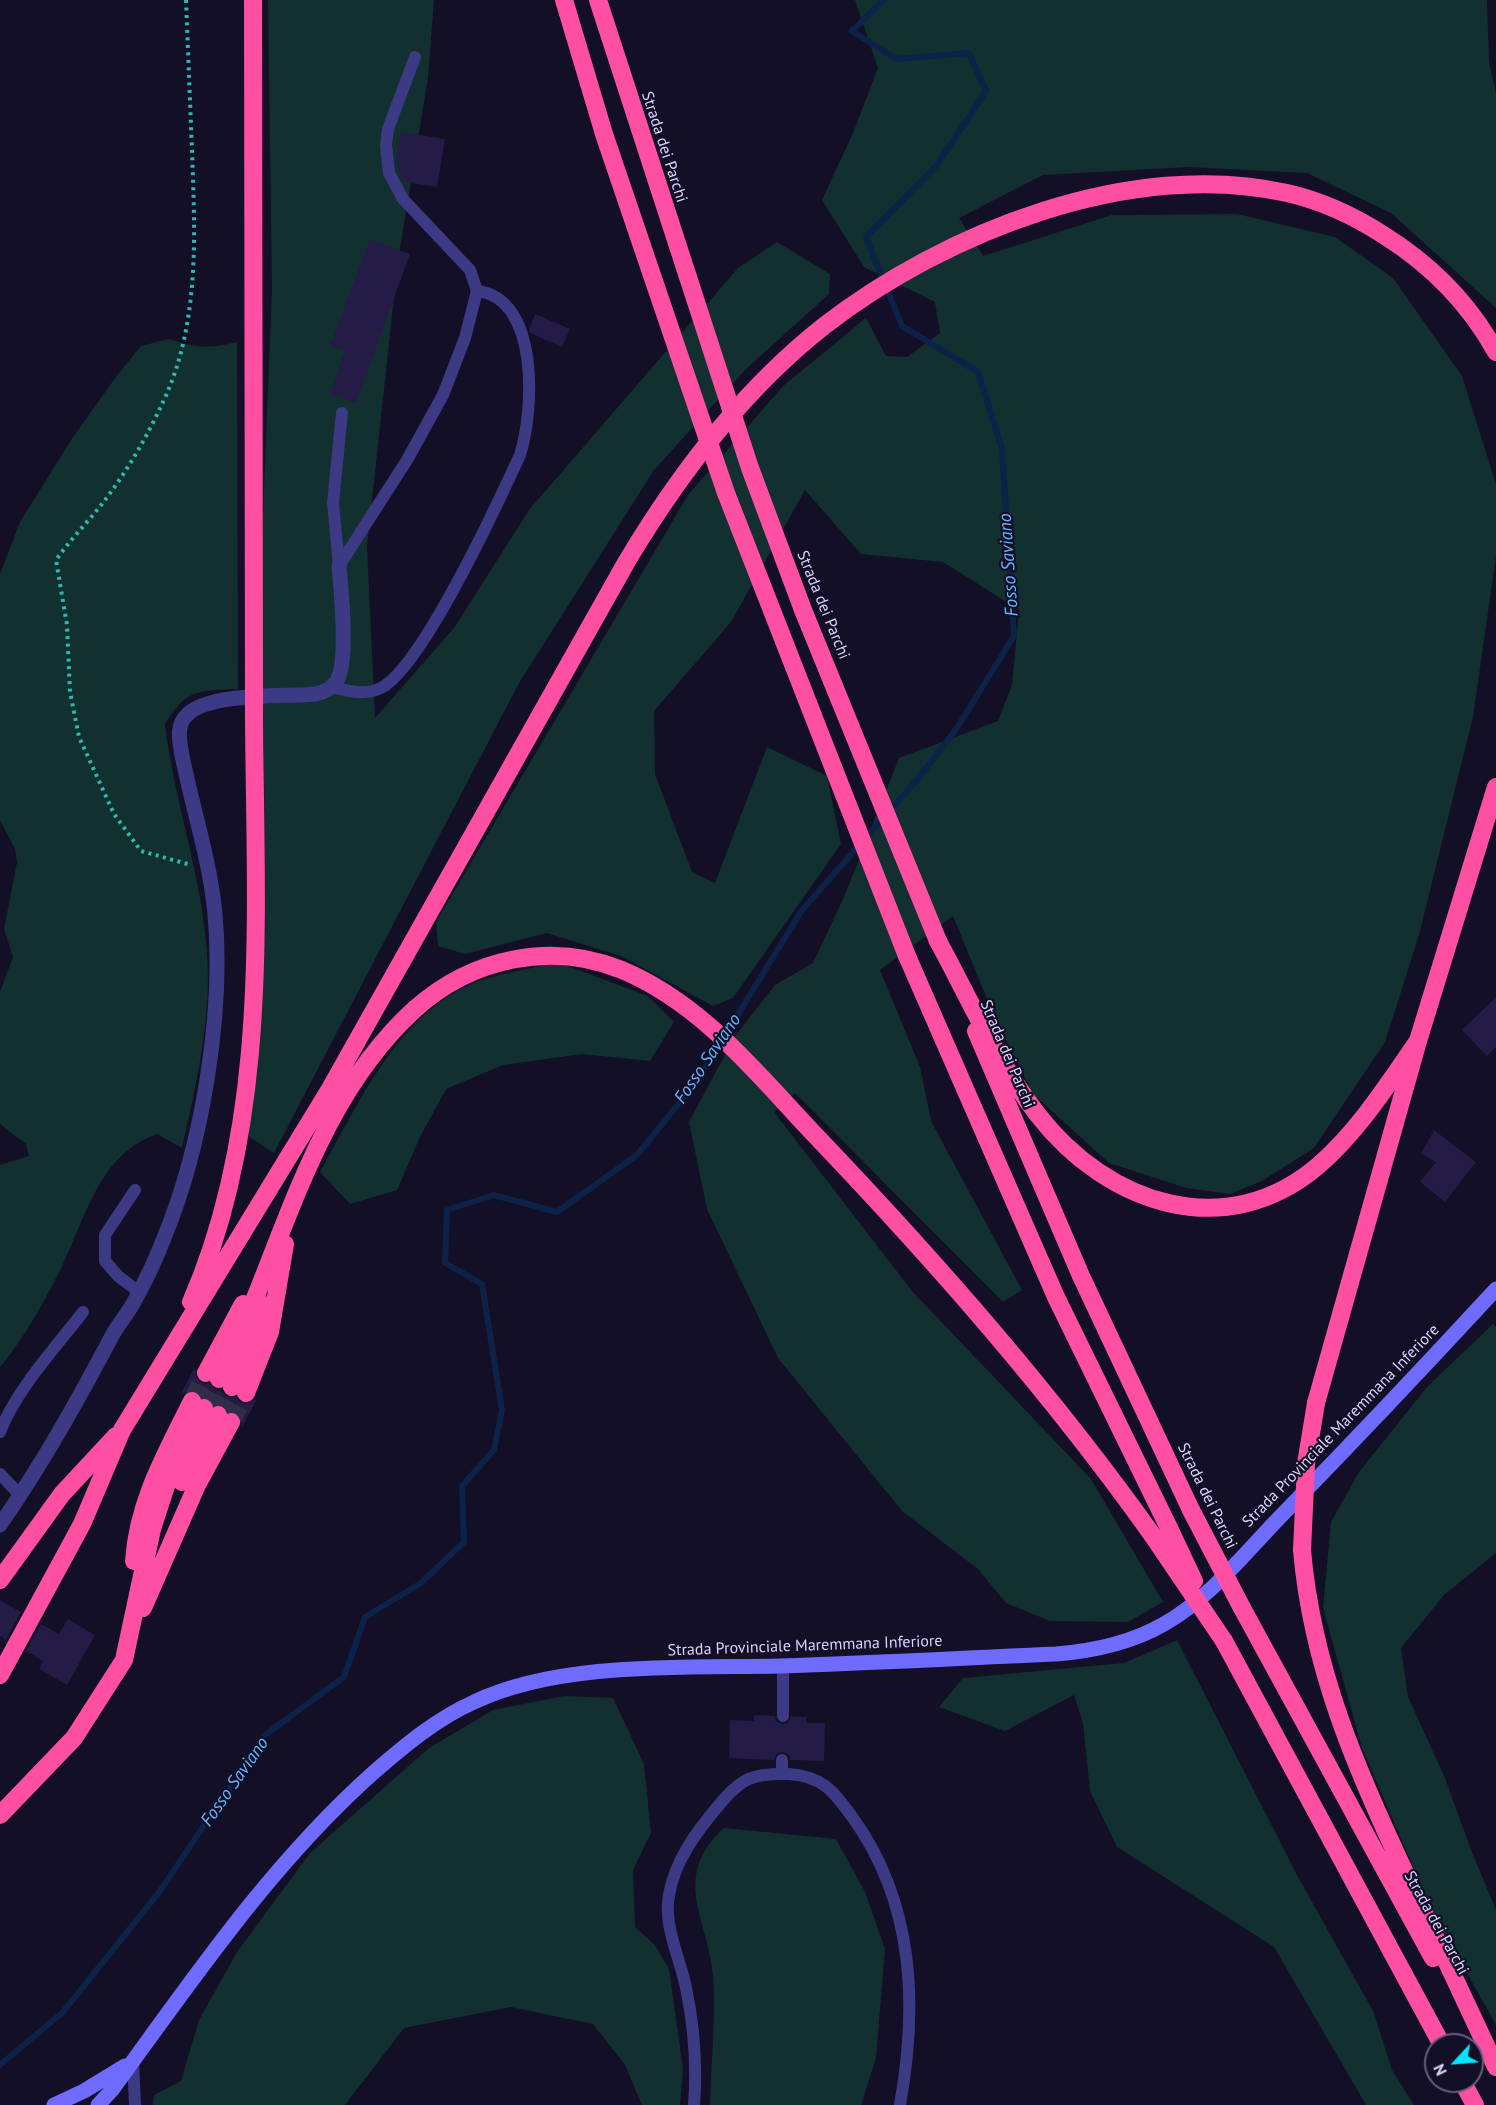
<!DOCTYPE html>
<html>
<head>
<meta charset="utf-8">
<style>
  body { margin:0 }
  #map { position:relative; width:1496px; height:2105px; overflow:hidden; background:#130f26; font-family:"PT Sans",sans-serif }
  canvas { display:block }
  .north { position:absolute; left:1424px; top:2033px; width:60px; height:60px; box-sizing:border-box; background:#130f26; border:2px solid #625e7d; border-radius:50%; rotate:244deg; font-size:16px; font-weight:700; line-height:24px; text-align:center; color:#d9d4ff }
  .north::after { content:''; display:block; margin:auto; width:21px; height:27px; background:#00e5ff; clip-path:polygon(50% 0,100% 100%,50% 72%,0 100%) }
</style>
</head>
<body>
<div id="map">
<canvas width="1496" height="2105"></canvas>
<div class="north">N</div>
</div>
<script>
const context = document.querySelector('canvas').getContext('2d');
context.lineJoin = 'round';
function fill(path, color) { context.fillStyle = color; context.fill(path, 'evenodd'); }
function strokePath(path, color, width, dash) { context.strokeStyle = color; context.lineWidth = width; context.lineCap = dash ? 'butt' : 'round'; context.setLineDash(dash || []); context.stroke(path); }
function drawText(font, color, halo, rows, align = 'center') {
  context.font = font + ' "PT Sans",sans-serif'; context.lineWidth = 4.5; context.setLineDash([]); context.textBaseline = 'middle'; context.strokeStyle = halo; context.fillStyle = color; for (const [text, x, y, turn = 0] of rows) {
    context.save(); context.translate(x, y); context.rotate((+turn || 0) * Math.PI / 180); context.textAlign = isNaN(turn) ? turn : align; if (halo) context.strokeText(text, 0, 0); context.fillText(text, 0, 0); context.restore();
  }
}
fill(new Path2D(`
  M268,0h166l-6,78 -30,182 -31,286 8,172 79,-90 75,-118 209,-242 39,-26 53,32 -1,20 -83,75 -92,101 -135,213 -245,470 -26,-17 18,-214 -5,-360 11,-273z
  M855,0h632l2,62 7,31v215l-105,-95 -84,-40 -118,-6 -146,8 -84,43 24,38 129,-41 125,-1 98,23 58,41 69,98 34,108v72l-23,161 -54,218 -34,107 -71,106 -52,33 -32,13 -44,-6 -77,-25 -76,-69 -41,-83 -39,-95 -73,54 40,97 11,54 91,169 -19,12 -208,-209 -21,19 138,179 179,188 72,123 -35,20 -78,-1 -44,-18 -28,-34 -76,-58 -124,-153 -71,-149 -18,-87 46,-86 40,-51 38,-22 31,-66 55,-139 99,-37 14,-36 7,-75 -76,-48 -82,-8 -56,-64 -74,132 -77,89 1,63 37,98 23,11 52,-136 60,29 14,68 -108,154 -20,8 -92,-50 -74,-23 -82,21 -27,-8 -2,-24 252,-427 95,-109 83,-68 20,38 21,1 33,-24 -5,-31 -71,-35 -42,-67 31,-67 25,-65z
  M169,339c28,9 39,10 68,3l1,347c-40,2 -51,-1 -73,35 9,77 37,152 42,229 5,66 -11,132 -25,195l-25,-14c-57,20 -70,80 -94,130 -17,35 -38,73 -63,103v-202l29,-9 -3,-12 -26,-20v-132l13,-35 -9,-28 13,-67 -2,-13 -15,-29v-246l20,-52 53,-85 45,-63 23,-28z
  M557,962l91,34 26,26 -24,39 -68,-7 -79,11 -57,24 -26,48 -23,53 -47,14 -30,-32c41,-72 80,-165 165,-193 23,-7 48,-11 72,-17z
  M1493,1324l3,3v226l-52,42 -43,53 7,49 37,81 26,72 25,60v115l-64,-115 -70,-162 -39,-140 8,-86 28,-50 68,-85z
  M1177,1640l120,235 76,136 19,59 22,35h-48l-92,-158 -157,-100 -27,-56 -7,-68 -9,-28 -69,36 -66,-24 24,-29 161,-15z
  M564,1696l49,2 31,66 7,69 -18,37 2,57 20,18 14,24 14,100 -3,36h-38l-17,-40 -32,-41 -82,-17 -107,21 -59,77h-192l1,-10 27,-14 18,-61 38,-68 73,-99 119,-105 64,-38z
  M724,1828l112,11 29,53 20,57 -9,109 -15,47h-151c1,-42 6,-89 3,-130 -5,-56 -43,-98 11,-147z`), '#12302f');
strokePath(new Path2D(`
  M0,2065l63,-53 97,-121 105,-156 79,-58 21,-60 56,-34 43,-41 -2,-56 32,-36 8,-40 -20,-126 -37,-21 2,-53 47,-15 63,17 80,-57 60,-74 105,-171 115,-130 40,-52 57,-92 -12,-187 -24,-77 -76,-46 -36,-89 70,-71 50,-75 -17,-38 -73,6 -44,-28 32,-31`), '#0c2248', 6);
fill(new Path2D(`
  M401,132l44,7 -8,48 -34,-5 -7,-21z
  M370,239l40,15 -54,149 -26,-9 15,-43 -15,-5z
  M535,314l35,15 -8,18 -32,-14 -1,-3z
  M1496,997v50l-9,9 -25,-26z
  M1434,1130l42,32 -31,40 -25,-20 16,-20 -15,-8z
  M195,1367l2,12 4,4 8,1 6,5 6,1 6,7h9l5,6 6,1 10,-5 -15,28 -1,-10 -4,-5 -9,-1 -5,-6h-9l-16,-14 -7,-1 -11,5z
  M0,1600l21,12 -15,28 -6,-4z
  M68,1619l27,16 -28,50 -28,-16 4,-8 -17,-10 15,-27 18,10z
  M754,1715l21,1 1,5 6,3 6,-1 3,-7 15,1v6h19l-1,38 -34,-1 -1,-5 -6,-3 -6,1 -3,7 -45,-2 1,-38 24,1z`), '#241b47');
strokePath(new Path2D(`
  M192,1401l14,-28
  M204,1408l15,-29
  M218,1415l14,-28
  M231,1422l15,-29`), '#312d47', 18, [18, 9]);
strokePath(new Path2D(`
  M186,0c2,50 4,100 6,151 3,84 8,173 -29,251 -16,35 -37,71 -61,102 -15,19 -32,36 -46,56l11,65 3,67 9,45 35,77 27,37 50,14`), '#2fb8b0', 4, [3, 4.5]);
strokePath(new Path2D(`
  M339,566l68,-106 36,-65 22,-57 12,-47 -7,-21 -67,-71 -14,-26 -3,-28 2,-16 27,-72
  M339,566l-6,-63 9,-90
  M332,687c16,4 33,9 49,1 41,-21 117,-185 139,-233 14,-44 20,-157 -43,-164
  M135,1190l-30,45v26l13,15 21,16
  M0,1432c16,-42 56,-85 83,-120
  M0,1474l20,21
  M783,1716v-50
  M782,1760v14
  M133,2061l2,44
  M694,2105c3,-39 0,-79 -8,-117 -6,-30 -23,-63 -17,-93 6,-35 28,-64 50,-90 23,-28 35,-32 70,-31 34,2 45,18 64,44 61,85 65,187 47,287`), '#3d3a85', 12);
strokePath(new Path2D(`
  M0,1525c43,-62 78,-125 113,-191 7,-12 16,-22 22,-34 11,-20 21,-41 29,-62 38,-92 60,-224 51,-324 -5,-55 -24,-110 -34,-164 -2,-12 -4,-26 6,-35 22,-23 98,-18 129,-21 8,-2 15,-5 20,-12 13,-17 5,-93 3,-116`), '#3d3a85', 15);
strokePath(new Path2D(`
  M54,2105l30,-14 41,-25
  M98,2105l14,-15c81,-111 158,-225 261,-317 31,-27 63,-54 101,-71 86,-41 212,-34 306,-36 92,-3 184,-8 276,-12 38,-3 75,-11 108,-30 45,-25 81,-71 116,-107 73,-75 145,-151 216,-228`), '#6f6bff', 15);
strokePath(new Path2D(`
  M253,0l1,684
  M938,941c31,57 60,123 100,174 69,89 188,130 281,50 40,-35 69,-81 99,-124
  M907,956l149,341 113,231
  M976,1031l105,245 110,234
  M191,1302c80,-183 64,-393 63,-587
  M206,1373l37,-69
  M219,1379c63,-123 89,-273 196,-370 57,-51 136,-68 207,-39 81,34 135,104 194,166 121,127 236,258 337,400
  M232,1387l22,-47 10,-35
  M246,1393l24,-61 15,-88
  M1316,1403l102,-362 78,-254
  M182,1482l36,-67
  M1302,1550c10,118 55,221 105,327 30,63 59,127 89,190
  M134,1561c4,-60 32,-107 58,-160
  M0,1580l62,-86 54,-58
  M143,1608l54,-123 34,-63
  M1242,1608l191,350
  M1224,1641l218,404
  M0,1675l82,-151 40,-94 208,-341 297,-528c52,-87 117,-172 197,-235 121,-94 308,-168 463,-133 35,8 69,24 98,43 46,29 85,69 111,116
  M0,1815l74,-77 50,-78 28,-131 14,-43 38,-78
  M1462,2081l13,24`), '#ff4fa3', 18);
strokePath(new Path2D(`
  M564,0l40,134 122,359 181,463
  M598,0l152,468 53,142 135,331
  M254,715v-31
  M1191,1510l51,98
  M1169,1528l25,53
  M1153,1536l71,105
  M1302,1550l4,-86 10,-61`), '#ff4fa3', 18);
drawText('16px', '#d9d4ff', '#130f26', [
  ["Strada dei Parchi",664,147,72],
  ["Strada dei Parchi",823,605,68],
  ["Strada dei Parchi",1007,1054,67],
  ["Strada Provinciale Maremmana Inferiore",1341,1426,-46],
  ["Strada dei Parchi",1207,1496,64],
  ["Strada Provinciale Maremmana Inferiore",805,1646,-2],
  ["Strada dei Parchi",1436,1923,61]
]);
drawText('italic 18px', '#62b6ff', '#130f26', [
  ["Fosso Saviano",1009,565,-94],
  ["Fosso Saviano",708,1059,-56],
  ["Fosso Saviano",235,1782,-55]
]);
</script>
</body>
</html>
